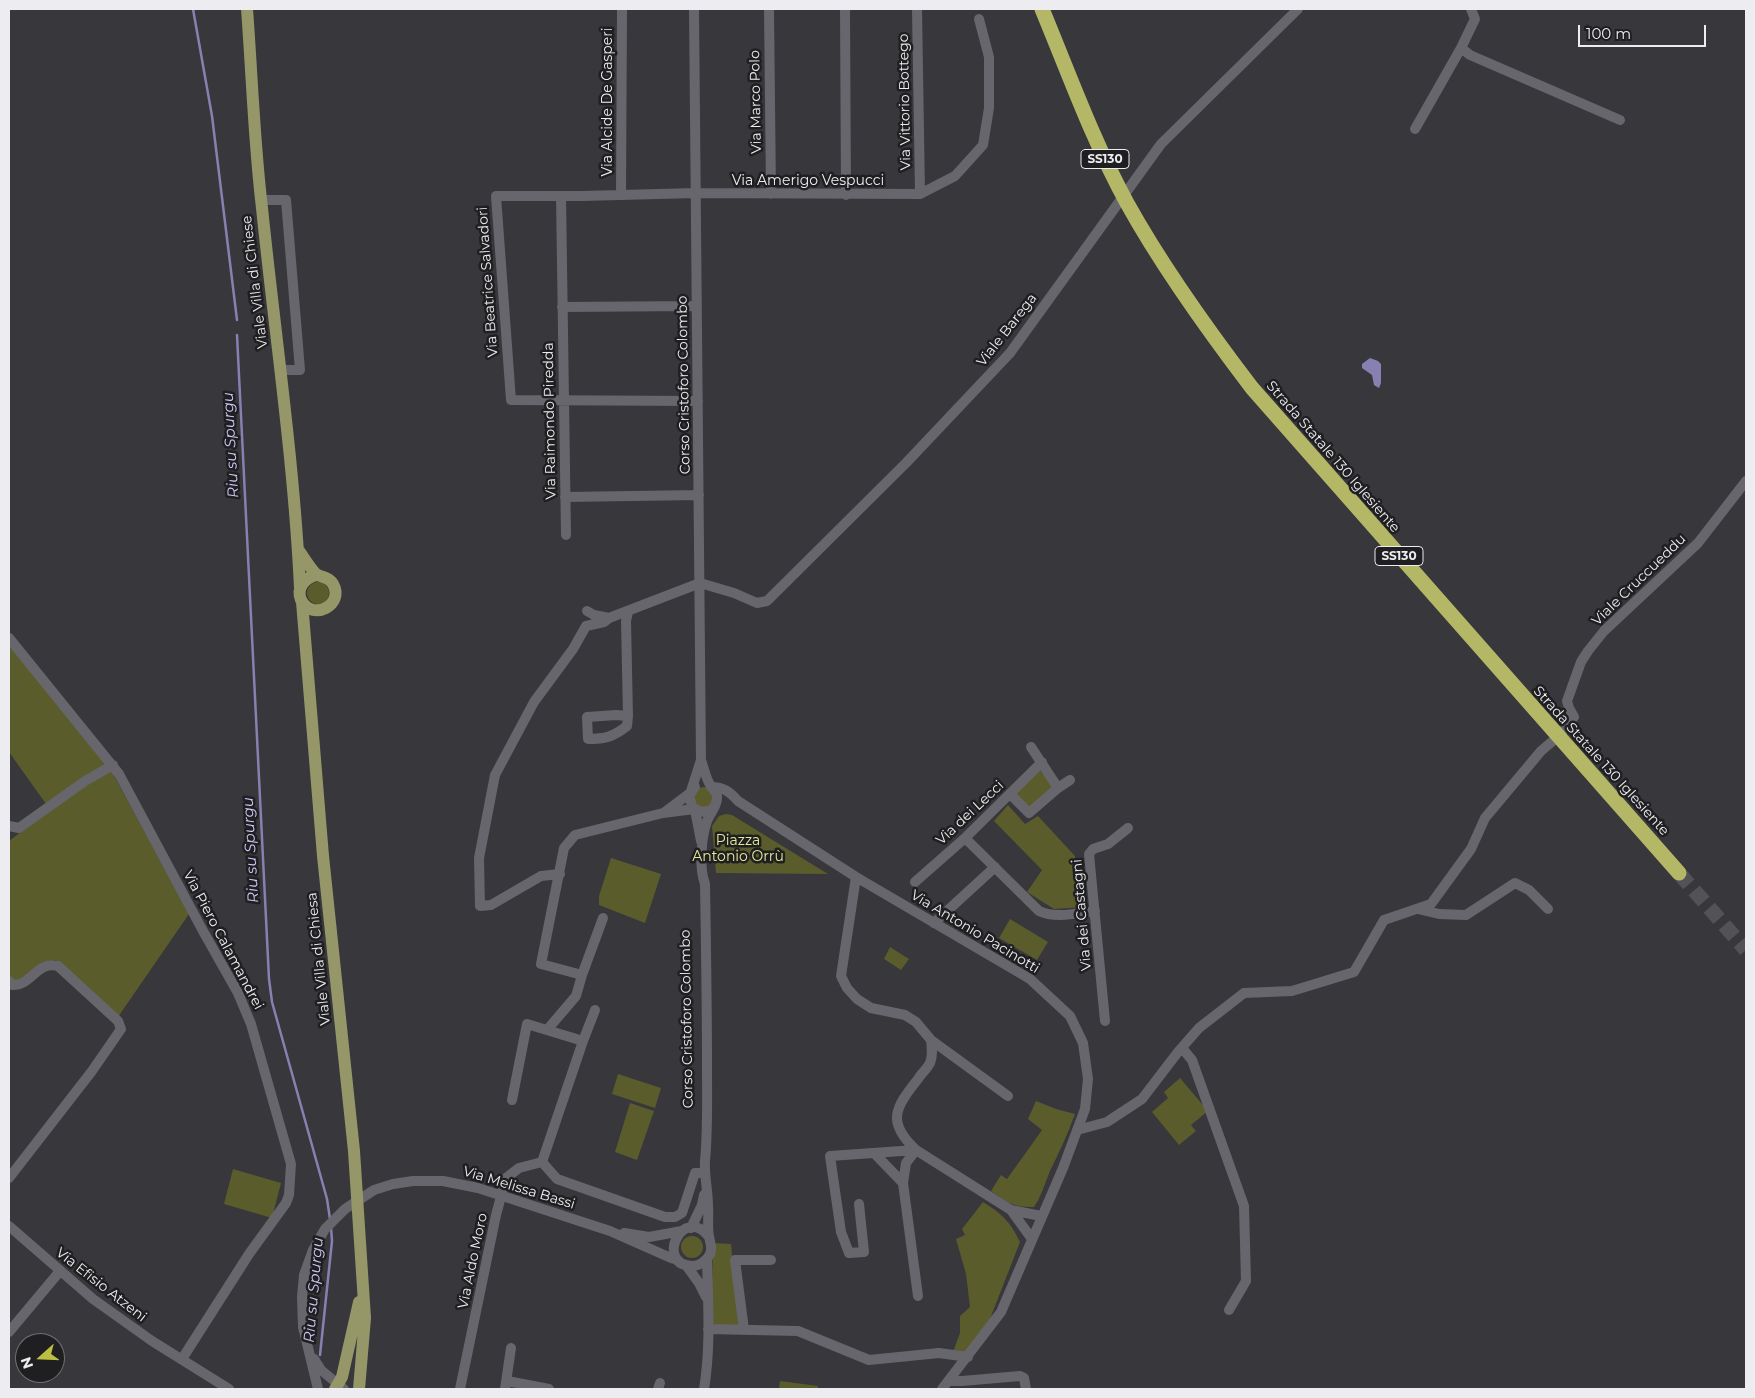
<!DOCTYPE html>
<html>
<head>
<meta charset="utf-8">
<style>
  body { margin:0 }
  #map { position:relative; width:1755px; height:1398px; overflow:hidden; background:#37373c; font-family:Montserrat,sans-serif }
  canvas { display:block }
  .frame { position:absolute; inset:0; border:10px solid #edecf0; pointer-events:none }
  .north { position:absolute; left:15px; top:1333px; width:50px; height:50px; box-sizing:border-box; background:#1f1f21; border:1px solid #717174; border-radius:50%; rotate:250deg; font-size:14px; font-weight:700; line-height:20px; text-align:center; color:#edecf0 }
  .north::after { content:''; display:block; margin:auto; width:18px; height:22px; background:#bdbf43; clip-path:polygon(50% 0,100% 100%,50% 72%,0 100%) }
  .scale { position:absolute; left:1578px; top:25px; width:128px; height:22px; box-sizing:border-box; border:2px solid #edecf0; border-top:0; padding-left:6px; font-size:15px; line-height:18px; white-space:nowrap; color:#edecf0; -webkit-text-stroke:4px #1f1f21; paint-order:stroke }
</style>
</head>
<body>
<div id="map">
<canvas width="1755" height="1398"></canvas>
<div class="frame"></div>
<div class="north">N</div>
<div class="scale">100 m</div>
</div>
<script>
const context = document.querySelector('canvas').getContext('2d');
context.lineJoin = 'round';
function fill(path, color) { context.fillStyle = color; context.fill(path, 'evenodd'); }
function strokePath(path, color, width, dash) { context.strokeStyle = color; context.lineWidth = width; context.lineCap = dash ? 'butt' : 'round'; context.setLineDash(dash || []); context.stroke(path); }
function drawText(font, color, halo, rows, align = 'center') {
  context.font = font + ' Montserrat,sans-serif'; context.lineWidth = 5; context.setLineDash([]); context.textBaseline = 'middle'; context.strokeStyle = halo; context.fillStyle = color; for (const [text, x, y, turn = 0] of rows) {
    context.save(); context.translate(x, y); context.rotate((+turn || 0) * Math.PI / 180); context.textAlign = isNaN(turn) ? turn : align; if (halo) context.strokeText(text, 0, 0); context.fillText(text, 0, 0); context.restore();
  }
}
fill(new Path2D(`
  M307 593a11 11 0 1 1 22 0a11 11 0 1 1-22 0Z
  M9,645l97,119 -60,40 -37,-52z
  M1039,769l15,19 -26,21 -14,-15z
  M108,772h4l77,142 -71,103 -62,-57 -13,2 -26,20 -7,-3 -1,-4v-134l72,-54z
  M703,787h4l7,10 -5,11h-12l-5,-12 5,-7z
  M1008,805l17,19 13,-8 37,40 2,20h7l1,31 -31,2 -27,-17 15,-22 -48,-49z
  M726,814l6,1 96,59 -112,-1 -4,-47 7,-10z
  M611,858l50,16 -16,49 -46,-18v-9z
  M1010,919l38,23 -11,18 -38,-22z
  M890,947l19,12 -8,11 -17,-11z
  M618,1074l43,14 -6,20 -43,-14z
  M1180,1078l28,33 -17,14 5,6 -17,14 -27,-33 16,-14 -4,-6z
  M1036,1101l20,8 19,5c-7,20 -16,38 -25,57 -5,12 -8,24 -16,36 -20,1 -27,-5 -43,-16l10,-16 6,4 35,-49 -14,-11z
  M630,1103l24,8 -17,49 -22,-8z
  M233,1169l48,14 -9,35 -48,-14z
  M983,1202c19,12 27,19 37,40l-32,82 -22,31 -13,-3 7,-19v-17l10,-9 -4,-33 -10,-35 9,-4 -3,-6z
  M681 1247a11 11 0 1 1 22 0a11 11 0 1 1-22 0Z
  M713,1243l18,1 8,83h-28z
  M780,1381l38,5v3h-39z`), '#5a5c2c');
fill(new Path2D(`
  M1370,358l8,3 3,3v19l-2,5 -5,-3 -2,-10 -10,-7v-4z`), '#8681b1');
strokePath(new Path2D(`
  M193,9l19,107 25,204
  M237,335l32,644 3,23 55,197 3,20
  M320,1355l12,-114 -1,-14`), '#8681b1', 2.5);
strokePath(new Path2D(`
  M1679,873l67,77`), '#525257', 15, [15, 8]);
strokePath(new Path2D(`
  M769,9l2,185
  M845,9l1,186
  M917,9l3,185
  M1461,48l9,7 150,65
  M1415,129l46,-81 14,-29 -4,-10
  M621,195l1,-186
  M561,196l5,339
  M261,200h25l14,170h-19
  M562,307l135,-1
  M698,401l-187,-1 -15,-204h86l114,-3 224,1 35,-18 28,-31 6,-37v-51l-10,-38
  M565,497l134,-2
  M700,583l34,10 23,10 10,-2 139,-138 104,-110 151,-209 137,-135
  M587,611l7,4 15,3
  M628,612l-2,9 2,95 -1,10c-14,11 -22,13 -39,13l-1,-22 29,-2 12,1
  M9,638l110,136 84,157 35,62 13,31 40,140 -2,31 -3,8 -37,51 -67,105
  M1563,731l11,-14 -5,-9 -2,-7 14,-39 7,-11 16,-20 94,-88 48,-62
  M1031,747l27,41
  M701,760c3,8 5,20 10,26 2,4 5,5 6,10 1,8 -7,18 -10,25 -6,17 -8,47 -2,63 1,61 2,121 2,182 0,31 1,63 -2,95 -1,15 3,29 3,45 1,10 -1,20 1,30 1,7 4,12 1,18 -3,7 -11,12 -18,12 -38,-1 -9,-63 17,-29
  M695,787l-6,9 3,10c6,7 13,7 21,3
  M711,787c13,0 19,5 27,14l118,76 174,102 40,37 13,27 5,36 -3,30 -22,59 -62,144 -59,77
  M691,791l10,-31 -7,-751
  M1010,794l19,19 29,-25 12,-8
  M695,810l6,31
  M665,812l25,-19
  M9,826l10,2 66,-47 28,-16
  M965,838l74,73c17,8 38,2 56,0
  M560,874l-19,2 -50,29 -11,1 -1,-48 16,-83 39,-73 39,-53 13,-23 18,-4 5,-4 91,-35
  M856,877l-15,99 6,12 10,11 14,9 34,7 11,7 15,18 77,56
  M915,882l50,-44 77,-76
  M1418,909l21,5 27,1 49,-32 14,7 19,19
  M934,923l61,-56
  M582,975l21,-57
  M9,981l3,4c20,1 24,-24 46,-19l60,55 3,8 -29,42 -83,107
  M1105,1021l-16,-167 4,-5 15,-5 20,-16
  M547,1030l29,-34 6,-21 -41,-11 23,-116 11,-13 88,-22 31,-4
  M931,1040c1,8 2,16 -1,23 -3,6 -9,11 -12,16 -23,29 -32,43 -2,71l95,60 30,6
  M583,1041l12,-31
  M1182,1048l10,12 52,146 2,75 -17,29
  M512,1100l15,-76 56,17 -41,121 15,17 108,38h10l7,-4 13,-40h10
  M1077,1130l30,-8 35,-23 36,-47 21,-24 45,-35 48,-2 62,-19 30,-52 47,-16 40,-55 14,-31 56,-67 13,-11
  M916,1150l-10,13 -3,20 15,113
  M875,1154l28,29
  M859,1204l5,48 -15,1 -8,-21 -11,-76 86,-6
  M1011,1210l21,29
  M9,1226l84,73 59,42 77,48
  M691,1228l11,-23 2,-10
  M624,1233l25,4 33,-6
  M686,1265l13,18 7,14
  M708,1329l90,2 71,29 70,-7 29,4
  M744,1330l-9,-70h36
  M9,1332l51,-61
  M314,1359l7,11 23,19
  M507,1381l42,8
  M949,1381h13l58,-5 4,2 2,11
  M318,1389l-15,-62 -1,-30 2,-22 9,-25 12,-21 20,-20 29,-19 19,-6 20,-3h30l35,7 132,43 61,27 7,2
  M460,1389l36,-174 10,-37 13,-10 23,-6
  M505,1389l6,-41
  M658,1389l2,-6
  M704,1389c7,-42 4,-86 3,-130`), '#67666c', 10);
strokePath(new Path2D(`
  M247,9c5,66 7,133 15,199 13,127 32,253 38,380
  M299,551c4,5 14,22 19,24 6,3 11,2 15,9 12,21 -21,38 -32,16 -5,-12 4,-23 16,-25
  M302,602l21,254 31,295 11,167 -6,71
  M335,1389l7,-12 17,-75`), '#959768', 12);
strokePath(new Path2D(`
  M1042,9c27,65 51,132 85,194 36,65 80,126 125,185l427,485`), '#b4b766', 15);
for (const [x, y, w] of [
  [1105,159,48],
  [1399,556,48]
]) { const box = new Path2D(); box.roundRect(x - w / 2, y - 9.5, w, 19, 4); context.fillStyle = '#1f1f21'; context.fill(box); strokePath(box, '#edecf0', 1); }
drawText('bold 12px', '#edecf0', null, [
  ["SS130",1105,159],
  ["SS130",1399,556]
]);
drawText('14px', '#edecf0', '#1f1f21', [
  ["Via Alcide De Gasperi",608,102,-90],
  ["Via Marco Polo",756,102,-91],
  ["Via Vittorio Bottego",905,102,-91],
  ["Via Amerigo Vespucci",808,181],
  ["Viale Villa di Chiese",255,282,-97],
  ["Via Beatrice Salvadori",488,282,-94],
  ["Viale Barega",1007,330,-52],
  ["Corso Cristoforo Colombo",684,385,-91],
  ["Via Raimondo Piredda",550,421,-91],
  ["Strada Statale 130 Iglesiente",1333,457,49],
  ["Viale Cruccueddu",1639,580,-44],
  ["Strada Statale 130 Iglesiente",1601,761,48],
  ["Via dei Lecci",970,813,-43],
  ["Via dei Castagni",1082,915,-95],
  ["Via Antonio Pacinotti",975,932,31],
  ["Via Piero Calamandrei",223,940,62],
  ["Viale Villa di Chiesa",319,959,-96],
  ["Corso Cristoforo Colombo",687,1019,-91],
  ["Via Melissa Bassi",519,1188,17],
  ["Via Aldo Moro",473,1261,-78],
  ["Via Efisio Atzeni",101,1285,38]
]);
drawText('14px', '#e5e998', '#1f1f21', [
  ["Piazza",738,841],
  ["Antonio Orrù",738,857]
]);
drawText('italic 15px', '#cecaf7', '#1f1f21', [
  ["Riu su Spurgu",231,445,-93],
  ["Riu su Spurgu",251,850,-93],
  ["Riu su Spurgu",314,1290,-85]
]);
</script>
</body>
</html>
